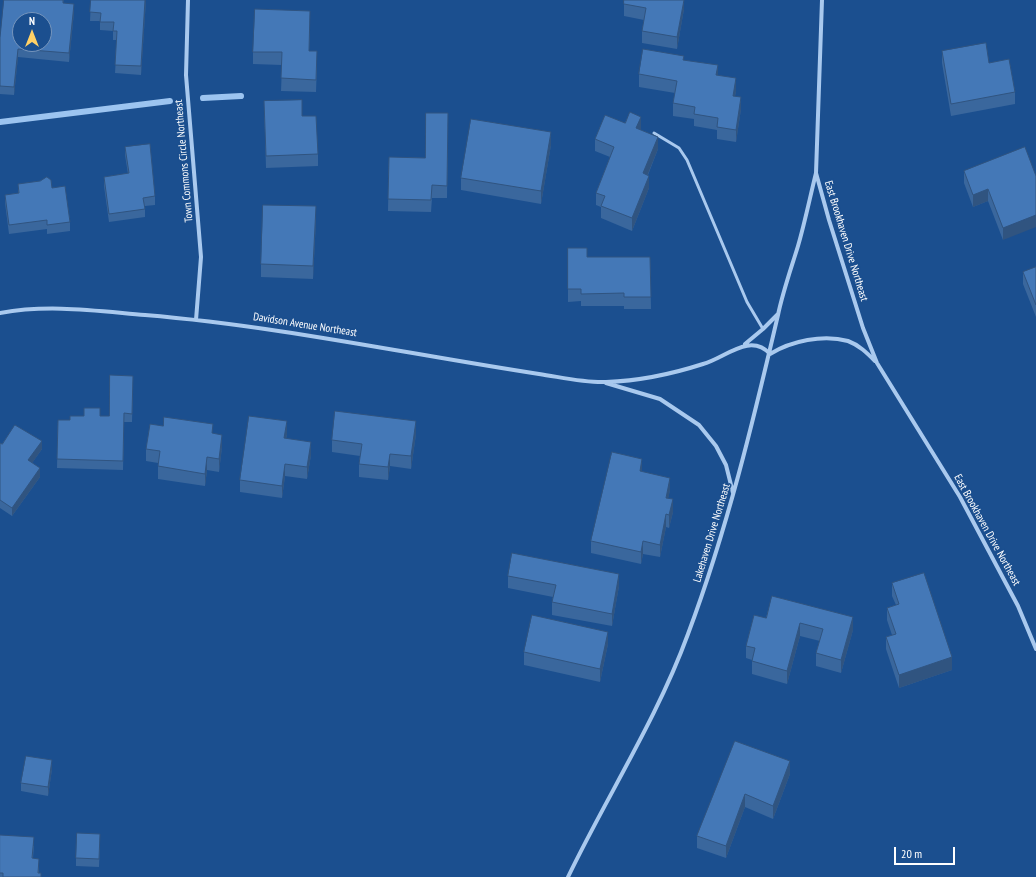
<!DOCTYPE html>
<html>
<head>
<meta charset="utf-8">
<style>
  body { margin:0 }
  #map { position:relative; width:1036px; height:877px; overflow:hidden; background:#1b4f8f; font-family:"PT Sans Narrow",sans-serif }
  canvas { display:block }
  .north { position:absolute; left:12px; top:12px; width:40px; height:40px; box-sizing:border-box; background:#1b4f8f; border:1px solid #7695bc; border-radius:50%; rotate:0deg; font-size:11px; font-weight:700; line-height:16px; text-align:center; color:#fff }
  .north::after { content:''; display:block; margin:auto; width:14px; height:18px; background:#ffd166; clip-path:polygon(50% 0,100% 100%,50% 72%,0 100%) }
  .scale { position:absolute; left:894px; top:847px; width:61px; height:18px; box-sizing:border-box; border:2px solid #fff; border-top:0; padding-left:5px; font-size:12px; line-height:14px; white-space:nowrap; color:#fff; -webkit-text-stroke:3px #1b4f8f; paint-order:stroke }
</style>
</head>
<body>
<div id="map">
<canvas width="1036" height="877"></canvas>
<div class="north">N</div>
<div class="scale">20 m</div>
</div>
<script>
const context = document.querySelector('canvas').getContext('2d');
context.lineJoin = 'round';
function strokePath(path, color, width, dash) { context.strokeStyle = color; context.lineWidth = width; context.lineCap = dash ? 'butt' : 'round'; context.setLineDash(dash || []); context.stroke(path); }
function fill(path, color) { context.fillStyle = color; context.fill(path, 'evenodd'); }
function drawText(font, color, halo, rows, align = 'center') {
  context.font = font + ' "PT Sans Narrow",sans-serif'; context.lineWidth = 3.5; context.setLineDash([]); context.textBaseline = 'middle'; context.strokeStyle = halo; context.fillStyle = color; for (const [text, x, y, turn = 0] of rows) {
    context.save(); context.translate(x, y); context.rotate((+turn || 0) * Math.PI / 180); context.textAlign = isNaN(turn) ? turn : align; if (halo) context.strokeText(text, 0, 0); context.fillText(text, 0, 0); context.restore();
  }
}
strokePath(new Path2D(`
  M203,98l38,-2
  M0,122l170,-21`), '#9cc4f0', 6);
strokePath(new Path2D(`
  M654,133l25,15 8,12 60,142 16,27`), '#a9c9ee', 3);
strokePath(new Path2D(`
  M188,0l-2,75 15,182 -5,63
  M822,0l-6,173 13,47 34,108 14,35 83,134 58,109 18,43
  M0,313c49,-9 97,-2 145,2 133,11 263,39 394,59 21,3 45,9 67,8 32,-1 66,-8 97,-18 22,-6 47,-32 67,-10
  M745,344l18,-15 15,-15
  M770,354c21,-13 53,-20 78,-13 11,4 19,12 27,20
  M606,383l54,16 39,26 17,21 10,19 7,28
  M568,877c39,-81 89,-158 120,-243 39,-104 65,-212 90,-319 5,-24 13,-46 20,-69 7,-24 12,-49 18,-73`), '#a9c9ee', 4);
fill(new Path2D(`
  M64,0l-1,3 11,9 -5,50 -51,-5 -4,38 -14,-1v-56z
  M91,0h55l-5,75 -26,-2 2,-33h-4v-9l-13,-1v-9h-10z
  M684,0v9l-7,40 -35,-6v-12l2,-11 -20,-4v-12z
  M310,23l-1,28 8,13 -1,28 -35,-1 1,-26 -29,-1v-12z
  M942,51l47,12 26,29v12l-64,12 -9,-53z
  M684,60l34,15 18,16 -1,5 6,13 -5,33 -19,-3v-9l-23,-4v-7l-21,-3v-13l2,-10 -36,-6v-13z
  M264,101l38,15 16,38v12l-52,2z
  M448,126l-1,72h-15l-1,14 -43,-1 1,-54 36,1z
  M641,130l17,19 -10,26 1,13 -17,43 -31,-13v-11l-5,-2v-12l14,-36 -15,-6v-12z
  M551,145l-10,59 -80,-14v-12z
  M125,147l30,49v9l-10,1v11l-36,5 -5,-36v-9l24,-3 -3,-19z
  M1025,147l-22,93 -15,-39 -15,6 -9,-24v-12z
  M18,184l34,4 18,34v9l-23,3v-5l-38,5 -4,-31v-8l13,-2z
  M316,219l-3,60 -52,-2v-13z
  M568,248l19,9h63l1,52h-27v-3h-43v-5l-13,1z
  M1036,267v50l-13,-33v-12z
  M133,385l-1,37h-8l-1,48 -66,-2 1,-48h12l30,-4h9z
  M213,433l9,14 -3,25 -12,-2 -2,16 -47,-7v-16l-12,-2v-12z
  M287,434l-1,5 25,16 -4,24 -22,-3 -3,22 -42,-6v-12z
  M416,434l-5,35 -21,-3 -2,14 -29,-3v-13l1,-8 -28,-4v-12z
  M0,443l2,1 40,5 -10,14 8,14 -28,39 -12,-8z
  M642,471l28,19 -2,8 5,14 -4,16 -3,-1 -6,30 -17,-3 -2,10 -50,-11v-12z
  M508,576l111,10 -7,40 -60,-11v-13l1,-5 -45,-9z
  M892,583l60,87 -53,18 -13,-39v-12l6,-2 -5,-15v-12l9,-3 -4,-9z
  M766,618l87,12 -12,43 -25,-7v-13l4,-12 -20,-5 -13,48 -35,-10v-14l-6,-2v-12z
  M608,644l-8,38 -76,-17v-13z
  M735,741l55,33 -17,45 -28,-12 -19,51 -29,-10v-12z
  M52,769l-4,27 -27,-5v-8z
  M0,835l34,11 -1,12 6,9v6l2,4h-41z
  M100,842l-1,25 -23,-1v-8z`), '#3a679d');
fill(new Path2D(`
  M145,0h1l-5,75v-9z
  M684,0v9l-7,40v-12z
  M74,4v8l-5,50v-9z
  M18,49v8l-4,38v-8z
  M718,65v13l-2,-3z
  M736,78v13l-3,17v-12z
  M741,97v12l-5,33v-12z
  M641,117v12l-5,11v-12z
  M551,132v13l-10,59v-13z
  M658,137v12l-15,37v-13z
  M649,176v12l-17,43v-13z
  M988,189v12l-15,6v-12z
  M316,206v13l-3,60v-13z
  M1036,215v12l-33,13v-12z
  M287,421v13l-3,17v-13z
  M416,421v13l-5,35v-13z
  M222,435v12l-3,25v-13z
  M42,441v8l-14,20v-9z
  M311,442v13l-4,24v-12z
  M390,454v12l-2,14v-13z
  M207,457v13l-2,16v-12z
  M642,459v12h-2z
  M285,464v12l-3,22v-12z
  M40,468v9l-28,39v-8z
  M670,478v12l-4,20v-12z
  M673,499v13l-4,16v-13z
  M666,514v13l-6,30v-12z
  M643,541v13l-2,10v-12z
  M619,574v12l-7,40v-12z
  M853,617v13l-12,43v-13z
  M800,623v13l-13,48v-13z
  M608,632v12l-8,38v-13z
  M952,657v13l-53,18v-13z
  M52,760v9l-4,27v-9z
  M790,761v13l-17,45v-13z
  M745,794v13l-19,51v-12z`), '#305480');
const building = new Path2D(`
  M4,0h59v3l11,1 -5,49 -51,-4 -4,38 -14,-1v-48zM20,20h24v24h-24z
  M91,0h54l-4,66 -26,-1 2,-34h-4l1,-9h-14l1,-9 -11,-1z
  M624,0h60l-7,37 -35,-6 4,-23 -22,-4z
  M255,9l55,2 -1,40h8l-1,29 -35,-2 1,-26h-29z
  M986,43l3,20 20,-4 6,33 -64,12 -9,-53z
  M643,49l41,7 -1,4 35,5 -2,10 20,3 -3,18 8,1 -5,33 -19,-3 1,-9 -24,-4 1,-7 -22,-4 4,-22 -38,-7z
  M302,100v16h14l2,38 -52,2 -2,-55z
  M630,112l11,5 -5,11 22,9 -15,36 6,3 -17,42 -31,-12 4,-10 -9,-3 18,-46 -19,-8 10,-24 20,8z
  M426,113h22l-1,73 -15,-1 -1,15 -43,-1 1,-42 36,1z
  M471,119l80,13 -10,59 -80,-13z
  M150,144l5,52 -12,2 2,11 -36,5 -5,-37 25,-4 -4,-26z
  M1025,147l11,29v39l-33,13 -15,-39 -15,6 -9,-24z
  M47,177l4,3 1,8 13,-2 5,36 -23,3v-5l-38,5 -4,-30 14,-2 -1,-9 22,-3z
  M263,205l53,1 -3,60 -52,-2z
  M568,248h19v9h63l1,40h-27v-4l-43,1v-5h-13z
  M1036,267v38l-13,-33z
  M110,375l23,1 -1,38 -8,-1 -1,48 -66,-2 1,-39h12v-4h14v-8h16v8h9z
  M335,411l81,10 -5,35 -21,-2 -2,13 -29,-3 3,-20 -30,-4z
  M249,416l38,5 -3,17 27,4 -4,25 -22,-3 -3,22 -42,-6z
  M164,417l49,7 -1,9 10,2 -3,24 -12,-2 -2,17 -47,-8 2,-15 -14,-2 4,-25 13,2z
  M15,425l27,16 -14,19 12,8 -28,40 -12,-8v-57l2,1z
  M612,452l30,7 -2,12 30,7 -4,20 7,1 -4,16 -3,-1 -6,31 -17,-4 -2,11 -50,-11z
  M512,553l107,21 -7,40 -60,-12 4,-17 -48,-9z
  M924,573l28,84 -53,18 -13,-38 10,-3 -9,-26 12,-4 -7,-21z
  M772,596l81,21 -12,43 -25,-7 7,-24 -23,-6 -13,48 -35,-10 3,-13 -9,-2 8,-31 12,3z
  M532,615l76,17 -8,37 -76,-17z
  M735,741l55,20 -17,45 -28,-12 -19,52 -29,-10z
  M26,756l26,4 -4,27 -27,-4z
  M77,833l23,1 -1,25 -23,-1z
  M0,835l34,2 -2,21 7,1 -1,14h3v4h-38v-4h-3z`);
fill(building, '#4478b7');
strokePath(building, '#305480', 1);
drawText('11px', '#fff', '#1b4f8f', [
  ["Town Commons Circle Northeast",184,161,-95],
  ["East Brookhaven Drive Northeast",846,241,73],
  ["Davidson Avenue Northeast",305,325,9],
  ["East Brookhaven Drive Northeast",987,530,61],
  ["Lakehaven Drive Northeast",712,533,-73]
]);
</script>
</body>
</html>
